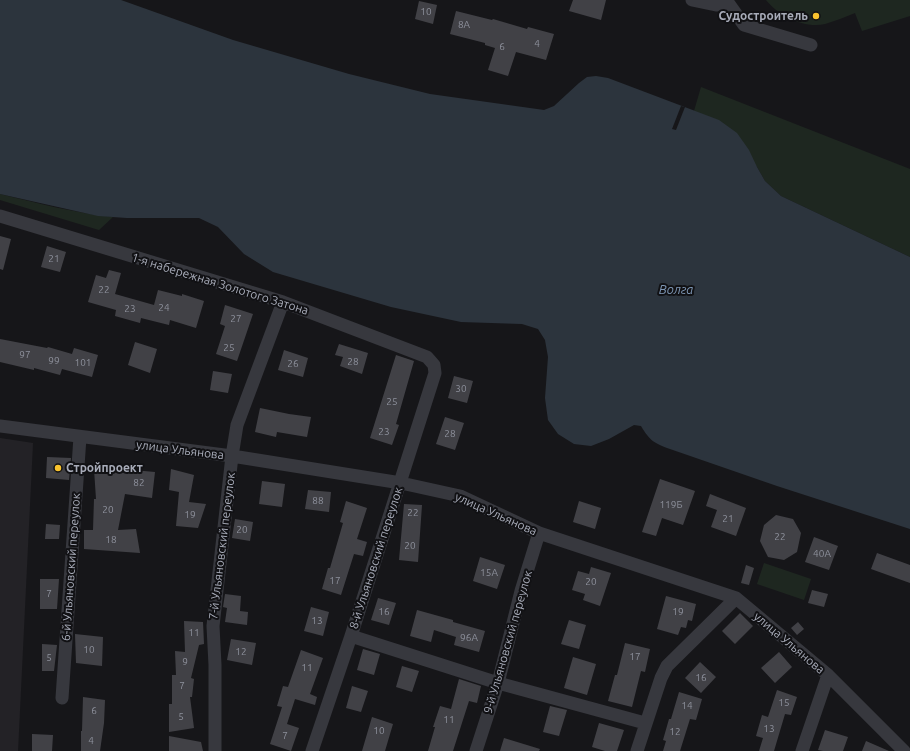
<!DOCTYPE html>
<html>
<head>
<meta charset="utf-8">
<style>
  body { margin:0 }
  canvas { display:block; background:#161619 }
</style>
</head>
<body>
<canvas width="910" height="751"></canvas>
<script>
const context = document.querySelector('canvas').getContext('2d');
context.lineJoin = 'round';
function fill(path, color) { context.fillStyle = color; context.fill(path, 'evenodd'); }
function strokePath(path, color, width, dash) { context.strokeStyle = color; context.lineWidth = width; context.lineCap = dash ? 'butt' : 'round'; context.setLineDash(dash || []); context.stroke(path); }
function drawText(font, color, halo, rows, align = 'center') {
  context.font = font + ' Ubuntu,sans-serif'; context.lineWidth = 4; context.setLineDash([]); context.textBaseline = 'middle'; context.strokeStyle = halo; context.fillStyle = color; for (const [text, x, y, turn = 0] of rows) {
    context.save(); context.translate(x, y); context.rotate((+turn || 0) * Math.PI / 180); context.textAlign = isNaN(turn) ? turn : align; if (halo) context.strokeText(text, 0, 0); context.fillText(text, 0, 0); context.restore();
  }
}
fill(new Path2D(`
  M0,438l33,5 -15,308h-18z`), '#232226');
fill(new Path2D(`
  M766,0h144v16l-48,15 -7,-18c-10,4 -20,8 -30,11 -20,5 -46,-8 -59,-24z
  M701,87l209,82v88l-129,-61 -16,-15 -8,-14 -63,-56z
  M0,194c37,9 75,19 113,23l-14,13 -99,-30z
  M764,563l47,16 -7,21 -47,-16z`), '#1e2720');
fill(new Path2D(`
  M0,0h121l112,40 116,34 81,20 114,16 10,-4 25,-23 8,-6 9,-1 12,2 111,42 18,13 12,17 8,17 8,14 16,15 129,61v272l-133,-43 -107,-37c-16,-6 -20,-8 -29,-23l-7,-1 -25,14 -18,7 -17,-2 -16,-10 -10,-14 -3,-22 3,-41 -3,-17 -7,-11 -16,-5 -61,-2 -70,-15 -118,-35 -29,-18 -26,-27 -19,-9h-72l-29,-2 -98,-22z`), '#2c343d');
fill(new Path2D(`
  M681,106l4,1 -9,23 -4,-1z`), '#161619');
fill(new Path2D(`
  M573,0h33l-5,20 -32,-9z
  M419,1l18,4 -4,19 -18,-5z
  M456,11l36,9 1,-1 34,10 1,-2 26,7 -8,26 -30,-8 -8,24 -20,-6 7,-22 -10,-3v-2l-35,-9z
  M0,236l11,3 -8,31 -3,-1z
  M47,246l19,6 -6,20 -19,-5z
  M109,270l12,3 -6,21 39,11 4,-15 24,6v-2l22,7 -8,27 -26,-8 -1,5 -28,-7 -1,5 -25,-7 1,-6 -28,-8 8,-27 10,3z
  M225,305l28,9 -16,47 -21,-7 9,-28 -5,-2z
  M0,339l47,9 1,-1 24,7 2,-6 24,7 -6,22 -30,-8 -2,6 -26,-7v2l-34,-8z
  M135,342l22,7 -7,24 -22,-8z
  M339,344l29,9 -6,21 -22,-8 3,-9 -8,-2z
  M284,350l24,8 -5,19 -25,-7z
  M396,355l18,6 -18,63 3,1 -7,20 -22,-7z
  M213,371l19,3 -4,19 -18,-3z
  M454,376l19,5 -6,22 -19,-5z
  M260,408l29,6 22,3 -4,20 -30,-5 -1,5 -21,-5z
  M445,417l19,6 -9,27 -19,-6z
  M47,457l24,1 -2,22 -23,-2z
  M123,466l-1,3 33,3 -3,26 -27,-4 -7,36 18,-1 4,24 -56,-4v-19h9l1,-31h2l-2,-30z
  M171,469l23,6 -5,27 17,2 -8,24 -22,-2 3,-34 -10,-2z
  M660,479l35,12 -12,34 -21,-7 -6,18 -14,-4z
  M262,481l23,3 -3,23 -23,-3z
  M308,490l23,2 -2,20 -24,-3z
  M710,494l36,14 -10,28 -25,-9 6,-17 -11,-4z
  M346,501l21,7 -10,31 10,3 -4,14 -9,-2 -13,41 -19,-6 6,-21h2l13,-45 -3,-1z
  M579,501l22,7 -6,21 -22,-7z
  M404,504l18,1 -4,57 -19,-2z
  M776,515l17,4 8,14 -4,19 -13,8 -16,-3 -8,-16 4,-16z
  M235,519l18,3 -3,19 -18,-3z
  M46,524l14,1 -1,14h-14z
  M814,537l24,9 -9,24 -24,-8z
  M877,553l33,12v18l-39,-14z
  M480,557l25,8 -8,24 -24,-8z
  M746,565l8,3 -5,17 -8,-2z
  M591,567l20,6 -11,33 -17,-6 2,-6 -13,-4 6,-19 11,3z
  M40,579h19l-2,30h-17z
  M812,590l16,4 -4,13 -16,-4z
  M225,594l16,2 -1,15 8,1 -1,13 -22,-3 2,-14 -4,-1z
  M666,596l30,8 -4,17 -4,-1 -2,8 -5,-1 -3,8 -21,-6z
  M378,598l18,5 -7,22 -18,-5z
  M311,607l18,5 -6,24 -19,-5z
  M417,610l36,10v2l32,9 -6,21 -25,-7 2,-8 -22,-7 -3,12 -21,-6z
  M740,613l13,13 -18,18 -13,-13z
  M569,620l17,5 -7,24 -18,-5z
  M184,621l19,1 1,22 -5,1 -8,33 3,1 -2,18h-2l4,31 -25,4v-28h3v-29h4l-1,-24 10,1z
  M798,622l6,7 -7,6 -6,-7z
  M75,634l28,3 -1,29 -26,-3z
  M231,639l25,4 -4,22 -25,-5z
  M625,643l25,6 -5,23 -4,-1 -9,36 -24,-6 7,-26h2z
  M42,644l15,1 -3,26h-12z
  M363,649l17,5 -6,21 -17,-5z
  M301,650l22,8 -13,36 7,3 -2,8 -20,-6 -8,25 12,4 -8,23 -21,-7 12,-37 -5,-1 6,-20 5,1z
  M779,652l13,15 -17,16 -14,-15z
  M573,657l23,7 -9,31 -23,-7z
  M700,662l16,15 -15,16 -16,-15z
  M402,666l17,5 -7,21 -16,-5z
  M459,679l22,7 -4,17 -8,-2 -16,50h-25l7,-24h-2l7,-21 11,3z
  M352,686l16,5 -7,21 -15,-4z
  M777,690l20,7 -6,18 -6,-1 -11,37h-15l4,-13 -7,-2 6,-21 6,2z
  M679,692l23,7 -6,21 -6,-1 -10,32h-17l3,-10 -3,-1 6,-21h2z
  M83,697l22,3 -1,23 -4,28h-19v-20h1z
  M550,706l17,4 -8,26 -16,-4z
  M372,717l21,7 -8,27h-23z
  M599,723l25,7 -7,21h-12l-13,-4z
  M825,730l23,7 -5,14h-20l-5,-1z
  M32,734l21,1 -1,16h-20z
  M169,736l32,6 2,9h-34z
  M504,738l36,11 -1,2h-39z
  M866,741l23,10h-27z`), '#414146');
strokePath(new Path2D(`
  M692,0l24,5 13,-1 15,21 67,20
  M0,216l283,86 144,55 7,8 1,8 -84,263 -39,115
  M0,426l232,30 169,27 59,13 79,37 197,65 92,77 76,76
  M351,636l147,47 147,40
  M62,698l18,-261
  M215,751v-86l-2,-39 19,-170 5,-31 46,-123
  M476,751l22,-68 23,-92 18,-58
  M637,751l24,-73 6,-12 69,-68
  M802,751l26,-76`), '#37383e', 13);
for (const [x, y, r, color] of [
  [816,16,4,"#f9c32e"],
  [58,468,4,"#f9c32e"]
]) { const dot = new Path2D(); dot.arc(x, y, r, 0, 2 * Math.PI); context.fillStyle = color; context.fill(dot); strokePath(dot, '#111114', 1.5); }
drawText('10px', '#8e919c', null, [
  ["10",426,12],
  ["8А",464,25],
  ["4",537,44],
  ["6",502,47],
  ["21",54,259],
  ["22",104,290],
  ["24",164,308],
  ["23",130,309],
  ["27",236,319],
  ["25",229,348],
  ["97",25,355],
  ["99",54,361],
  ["28",353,362],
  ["101",83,363],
  ["26",293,364],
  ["30",461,389],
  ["25",392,402],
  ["23",384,432],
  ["28",450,434],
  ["82",139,483],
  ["88",318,501],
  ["119Б",671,505],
  ["20",108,510],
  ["22",413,513],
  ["19",190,515],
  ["21",728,519],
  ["20",242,530],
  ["22",780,537],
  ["18",111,540],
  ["20",410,546],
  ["40А",822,554],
  ["15А",489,573],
  ["17",335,581],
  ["20",591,582],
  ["7",49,594],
  ["16",384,612],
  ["19",678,612],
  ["13",317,621],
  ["11",194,633],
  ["96А",469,638],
  ["10",89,650],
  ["12",241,652],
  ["17",635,657],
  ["5",49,658],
  ["9",185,662],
  ["11",307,668],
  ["16",701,678],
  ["7",182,686],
  ["15",784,703],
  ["14",687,706],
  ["6",94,711],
  ["5",181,717],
  ["11",449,720],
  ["13",769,729],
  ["10",379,731],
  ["12",675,732],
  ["7",285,736],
  ["4",91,741]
]);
drawText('bold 12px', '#a8acb9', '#111114', [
  ["Судостроитель",808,16],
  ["Стройпроект",66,468,"left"]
], 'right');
drawText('12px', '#a8acb9', '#111114', [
  ["1-я набережная Золотого Затона",220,284,17],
  ["улица Ульянова",180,450,7],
  ["улица Ульянова",496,514,24],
  ["7-й Ульяновский переулок",222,546,-83],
  ["8-й Ульяновский переулок",376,558,-72],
  ["6-й Ульяновский переулок",71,567,-86],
  ["9-й Ульяновский переулок",508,642,-74],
  ["улица Ульянова",789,643,40]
]);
drawText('italic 13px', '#7e97b5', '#111114', [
  ["Волга",676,290]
]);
</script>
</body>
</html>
